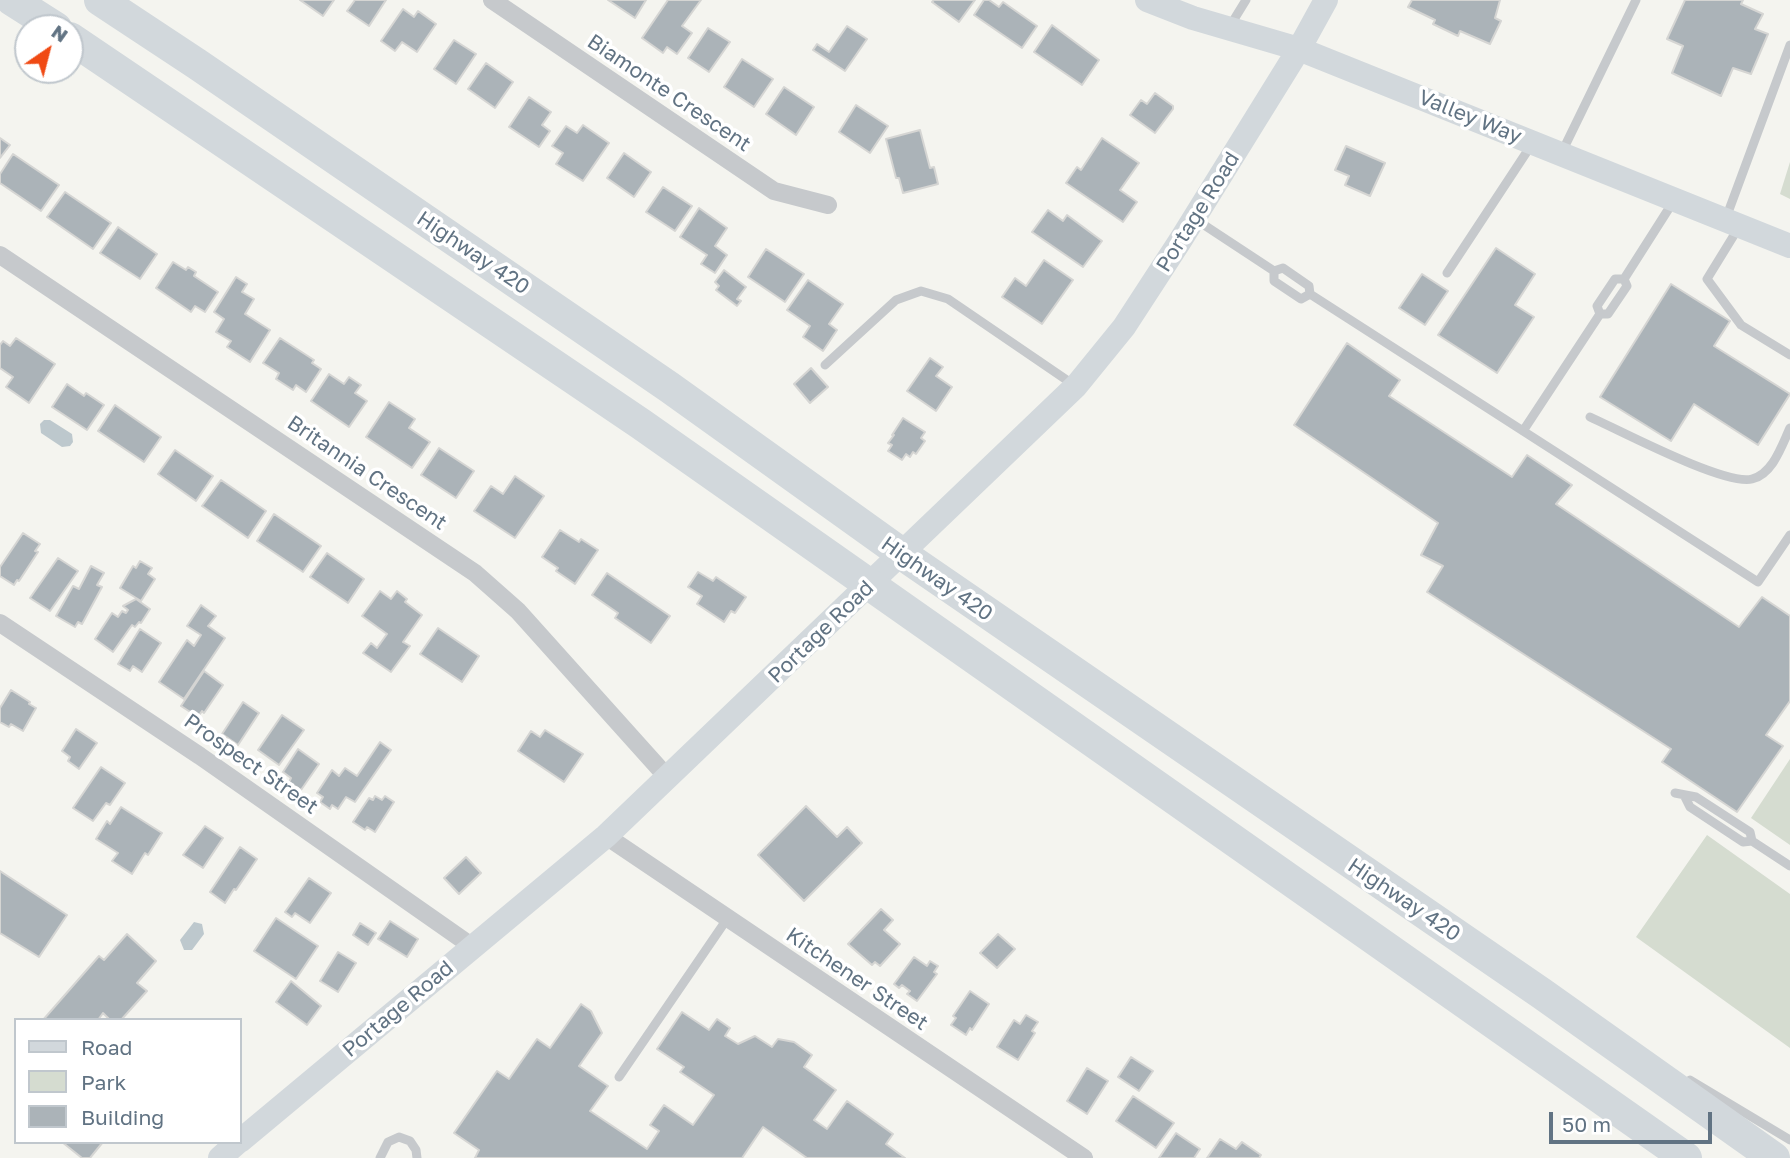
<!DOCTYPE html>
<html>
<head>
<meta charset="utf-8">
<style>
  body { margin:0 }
  #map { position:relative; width:1790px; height:1158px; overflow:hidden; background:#f4f4ef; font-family:"Golos Text",sans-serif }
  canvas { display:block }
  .legend { position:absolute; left:14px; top:1018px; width:228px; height:126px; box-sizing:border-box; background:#fff; border:2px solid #c0c7cd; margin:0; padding:9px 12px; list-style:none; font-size:21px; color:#617383 }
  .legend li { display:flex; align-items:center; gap:14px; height:35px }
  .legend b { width:35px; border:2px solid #c0c7cd }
  .north { position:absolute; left:14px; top:14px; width:70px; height:70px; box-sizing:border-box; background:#fff; border:2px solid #c0c7cd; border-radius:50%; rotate:35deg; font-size:19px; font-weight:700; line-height:28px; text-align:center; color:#617383 }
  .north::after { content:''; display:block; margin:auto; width:24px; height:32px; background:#f04a14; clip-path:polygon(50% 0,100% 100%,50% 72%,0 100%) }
  .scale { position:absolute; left:1549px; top:1112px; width:163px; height:32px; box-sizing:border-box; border:4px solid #617383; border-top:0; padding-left:9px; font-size:21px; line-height:24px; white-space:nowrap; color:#617383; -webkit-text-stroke:5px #fff; paint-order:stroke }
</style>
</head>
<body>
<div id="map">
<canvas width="1790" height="1158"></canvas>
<ul class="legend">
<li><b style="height:9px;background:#d2d8dc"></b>Road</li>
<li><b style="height:19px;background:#d5dcd0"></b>Park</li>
<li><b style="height:19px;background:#abb3b8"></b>Building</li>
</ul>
<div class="north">N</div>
<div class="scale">50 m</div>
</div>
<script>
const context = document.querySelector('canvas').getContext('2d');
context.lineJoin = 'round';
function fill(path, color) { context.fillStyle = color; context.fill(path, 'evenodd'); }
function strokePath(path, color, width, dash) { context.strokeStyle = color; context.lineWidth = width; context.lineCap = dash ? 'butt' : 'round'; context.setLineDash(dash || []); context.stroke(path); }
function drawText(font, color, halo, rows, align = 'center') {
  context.font = font + ' "Golos Text",sans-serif'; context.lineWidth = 7; context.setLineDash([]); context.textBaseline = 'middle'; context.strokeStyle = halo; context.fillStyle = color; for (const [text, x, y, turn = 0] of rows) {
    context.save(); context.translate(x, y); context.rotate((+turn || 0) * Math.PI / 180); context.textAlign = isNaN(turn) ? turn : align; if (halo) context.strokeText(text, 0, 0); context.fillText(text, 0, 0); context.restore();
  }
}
fill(new Path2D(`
  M1790,162v37l-10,-5z
  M1790,759v86l-39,-27z
  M1707,835l83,59v154l-154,-111z`), '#d5dcd0');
fill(new Path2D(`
  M50,420l22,14 1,8 -3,4 -8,1 -21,-14 -1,-9 4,-4z
  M194,922l8,2 2,10 -12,16h-8l-4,-10z`), '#bdc8cd');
const building = new Path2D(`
  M300,0h34l-11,16z
  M355,0h31l-17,26 -22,-15z
  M608,0h38l-11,18z
  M668,0h33l-19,26 10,7 -15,21 -10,-7 -4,6 -21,-15z
  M934,0h41l-16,22 -27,-20z
  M984,0h5l10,7 4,-5 34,24 -15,22 -48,-33z
  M1412,0h88l-5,18 6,3 -11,23 -30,-13 -2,5 -25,-12 2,-4 -27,-13z
  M1685,0h58l-2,4 22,10 -8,15 13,5 -17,40 -18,-6 -12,28 -49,-23 11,-27 -16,-7z
  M403,9l11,8 4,-6 18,13 -19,28 -15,-10 -7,9 -14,-10z
  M1052,25l47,35 -17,25 -48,-33z
  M847,26l20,13 -22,32 -32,-21 4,-6 12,8z
  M708,28l22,14 -21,30 -21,-14z
  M454,40l22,14 -20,30 -22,-15z
  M742,59l31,20 -19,28 -30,-20z
  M486,63l27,19 -18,26 -27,-19z
  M784,87l30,20 -18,28 -30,-21z
  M1155,93l18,13v3l-18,24 -25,-18 11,-15 6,4z
  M529,97l22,15 -9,13 8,6 -11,16 -30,-20z
  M856,105l32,21 -18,27 -31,-21z
  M583,125l26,18 -26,38 -27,-17 7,-11 -11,-7 14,-20 11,7z
  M920,130l10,38 4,-1 4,17 -35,9 -4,-15h-3l-10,-39z
  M0,138l10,7 -10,13z
  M1102,138l37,25 -19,27 17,12 -14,20 -57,-39 11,-16 4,3z
  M1346,146l39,17 -15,33 -25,-11 4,-9 -14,-6z
  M624,153l27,19 -17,25 -27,-19z
  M13,154l46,31 -18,26 -41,-28v-9z
  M663,187l29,19 -17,25 -29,-19z
  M65,192l46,31 -18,26 -46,-32z
  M699,208l28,20 -12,18 12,9 -12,18 -14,-9 6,-9 -27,-18z
  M1048,210l15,11 4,-6 35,26 -19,26 -51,-35z
  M118,227l39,27 -17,25 -40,-26z
  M1496,248l39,26 -20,31 19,12 -37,56 -59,-38z
  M766,249l38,25 -19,28 -37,-25z
  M1044,260l29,20 -31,44 -40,-27 13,-19 11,8z
  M173,262l13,8 2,-3 8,5 -2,4 24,16 -13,20 -10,-6 -4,6 -35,-24z
  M724,270l22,17 -9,12 4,2 -4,5 -21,-16 3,-4 -4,-4z
  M1422,274l26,17 -23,34 -26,-17z
  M236,277l11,7 -5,8 12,7 -9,15 25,16 -20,32 -23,-15 4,-6 -15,-9 8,-13 -10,-7z
  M808,280l35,24 -14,20 8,6 -14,21 -20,-14 7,-11 -23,-16z
  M1671,284l59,37 -16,25 76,48 -32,51 -64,-41 -23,37 -71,-44z
  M16,338l39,26 -26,39 -23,-16 7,-10 -13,-9v-23l3,-4 7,5z
  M280,338l34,22 -2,3 9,6 -15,23 -10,-7 -3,5 -17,-11 3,-6 -16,-10z
  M1347,343l53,37 -11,16 123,81 15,-22 45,30 -16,19 183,123 23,-30 28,19v85l-24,34 17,11 -46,66 -75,-50 9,-13 -244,-157 16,-26 -22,-11 17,-32 -144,-98z
  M930,358l13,9 -7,9 16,11 -16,24 -29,-20z
  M811,368l17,19 -18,16 -16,-19z
  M329,374l15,10 5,-7 12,8 -6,8 12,8 -18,26 -38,-26z
  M67,384l17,12 2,-3 18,12 -17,25 -35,-23z
  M389,402l26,17 -6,9 21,14 -18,26 -46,-31z
  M115,405l46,32 -17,25 -46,-31z
  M903,418l22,14 -4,6 4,3 -9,13 -3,-2 -3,5 -4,-3 -4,6 -14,-9 4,-6 -4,-2 6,-8h-2z
  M439,448l35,23 -18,27 -35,-23z
  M175,450l38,26 -17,25 -38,-27z
  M515,476l29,20 -29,42 -41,-27 17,-25 12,8z
  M221,480l45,31 -18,27 -46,-32z
  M274,514l47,32 -18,26 -46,-31z
  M560,530l19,12 2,-3 17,11 -23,34 -19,-13 2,-3 -16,-11z
  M23,533l17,11 -5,7 3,1 -19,29 -2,-1 -3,5 -14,-9v-9z
  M327,553l37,26 -16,24 -38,-26z
  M58,558l20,13 -28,40 -20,-13z
  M140,561l12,7 -4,6 7,5 -14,22 -21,-13 13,-22 3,2z
  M91,566l13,7 -7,12 5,2 -20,37 -4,-2 -3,5 -19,-11 17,-30 6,3z
  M698,572l15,9 3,-4 30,20 -11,16 -4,-2 -7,11 -27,-18 5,-8 -14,-9z
  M607,573l63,43 -19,27 -36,-25 3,-5 -26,-18z
  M380,591l11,8 6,-8 10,8 -2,3 17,13 -19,27 7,4 -19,26 -28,-19 8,-10 6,5 10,-14 -25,-18z
  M136,599l14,10 -9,14 -2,-1 -4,5 -3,-2 -19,27 -18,-13 17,-26 6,4 4,-6 4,2 2,-3 -5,-4z
  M201,605l15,11 -8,10 17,12 -41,61 -25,-17 28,-42 7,6 7,-11 -14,-9z
  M438,628l41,28 -17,26 -42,-28z
  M140,629l21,14 -19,29 -9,-6 -3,5 -12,-7z
  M204,671l19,14 -19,28 -2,-2 -4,6 -17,-11z
  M11,690l19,12 -1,2 7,4 -13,23 -12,-7 -2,3 -9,-5v-14z
  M243,702l16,11 -21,32 -16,-11z
  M282,715l22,15 -25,35 -21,-15z
  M76,729l21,14 -18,26 -11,-8 2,-4 -8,-6z
  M545,730l38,24 -19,28 -46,-31 13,-20 9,6z
  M380,742l11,8 -36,52 -9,-5 -8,12 -6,-4 -2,4 -10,-7 3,-5 -6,-4 15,-23 7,6 6,-8 12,8z
  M298,749l21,15 -18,26 -12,-8 2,-4 -8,-6z
  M101,767l24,16 -15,22 -4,-2 -13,18 -20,-13z
  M375,796l7,4 3,-4 9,6 -19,30 -8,-5 -2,3 -12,-8 16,-24 4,2z
  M806,806l31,31 10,-10 15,16 -58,58 -46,-46z
  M121,807l41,26 -14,22 -3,-2 -13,21 -20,-13 6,-8 -22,-14 11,-18 3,3z
  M205,826l18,12 -20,30 -20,-13z
  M240,847l17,12 -21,31 -2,-1 -9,14 -15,-11z
  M466,857l15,16 -22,21 -15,-16z
  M0,871l67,44 -28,42 -39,-24z
  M309,878l22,15 -21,30 -15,-10 -3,4 -7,-5z
  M881,909l12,11 -9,10 16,14 -20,22 -5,-4 -3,3 -24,-21z
  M276,918l42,28 -22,33 -42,-28z
  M390,921l28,18 -11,18 -29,-18z
  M360,923l16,10 -8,12 -15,-10z
  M127,934l29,27 -19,22 10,8 -26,29h-11l-7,-7 -5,7h-55l56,-64 5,4z
  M998,934l17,15 -18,19 -17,-15z
  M338,952l18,11 -18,29 -18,-11z
  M914,957l13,9 3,-5 8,5 -4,6 3,2 -20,27 -10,-7 3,-3 -8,-6 -3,3 -5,-4z
  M291,981l30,25 -14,19 -31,-23z
  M970,991l19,13 -17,26 -2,-2 -4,7 -15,-10 5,-7 -3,-2z
  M581,1004l10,7 11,22 -23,33 29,20 -18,25 57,38 12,-18 -9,-6 14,-20 29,20 21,-30 -34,-23 4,-5 -27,-18 25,-37 27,18 8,-11 13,9 -5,8 13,8 17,-8 17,11 6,-8 16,3 18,13 -8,12 32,23 -22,30 13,9 20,-28 46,33 -7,10 19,14h-98l-44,-31 -21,31h-267l4,-8 -25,-17 43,-62 12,8 28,-40 13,9z
  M1026,1015l12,7 -6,9 3,2 -17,27 -21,-13 17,-27 6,4z
  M1131,1057l22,14 -14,20 -21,-14z
  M1087,1068l21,13 -21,33 -20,-13z
  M1133,1096l41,27 -18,25 -40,-27z
  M1176,1133l24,16 -6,9h-35z
  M1220,1139l16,10 6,-7 19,13 -2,3h-52z
  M62,1142h41l-13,16h-8z`);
fill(building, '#abb3b8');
strokePath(building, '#d5d5d3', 2);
strokePath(new Path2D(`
  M1230,26l16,-26
  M1562,152l74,-152
  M1726,218l64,-173
  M1195,219l79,52 9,-3 26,18 1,8 448,288 32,-47
  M1739,227l-32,52 34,46 49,30
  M1274,271v10l27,18 9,-5
  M1447,273l85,-129
  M1600,314h8l19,-28 -3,-7 49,-77
  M825,365l71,-65 25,-9 27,8 126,86
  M1590,417c31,14 135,69 162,62 21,-5 30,-34 38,-51
  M1523,431l77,-117 -3,-8 18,-27h9
  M1675,793l21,4 54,35 2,9
  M1685,797l5,10 53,35 9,-1 38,25
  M619,1077l108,-158
  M1690,1080l100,60
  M380,1158l8,-16 11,-5 11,4 6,9 1,8`), '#c6c9cc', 9);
strokePath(new Path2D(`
  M492,0l282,191 54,14
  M0,255l475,318 43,38 149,166
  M0,623l200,133 273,191
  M606,836l478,322`), '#c6c9cc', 18);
strokePath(new Path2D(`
  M1147,0l46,18 106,31 491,197
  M240,1141l366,-305 470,-450 48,-59 56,-86 119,-192 27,-49
  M220,1158l18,-16`), '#d2d8dc', 24);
strokePath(new Path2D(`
  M12,0l44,28
  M100,0l97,64 472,323 243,174 629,432 233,165
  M70,38l571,386 1045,734`), '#d2d8dc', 32);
drawText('21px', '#617383', '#fff', [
  ["Biamonte Crescent",669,93,34],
  ["Valley Way",1470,117,22],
  ["Portage Road",1198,212,-58],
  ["Highway 420",473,253,34],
  ["Britannia Crescent",367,473,34],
  ["Highway 420",937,579,35],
  ["Portage Road",821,632,-44],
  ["Prospect Street",251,764,35],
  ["Highway 420",1404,900,34],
  ["Kitchener Street",857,979,34],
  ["Portage Road",398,1009,-40]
]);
</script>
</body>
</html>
